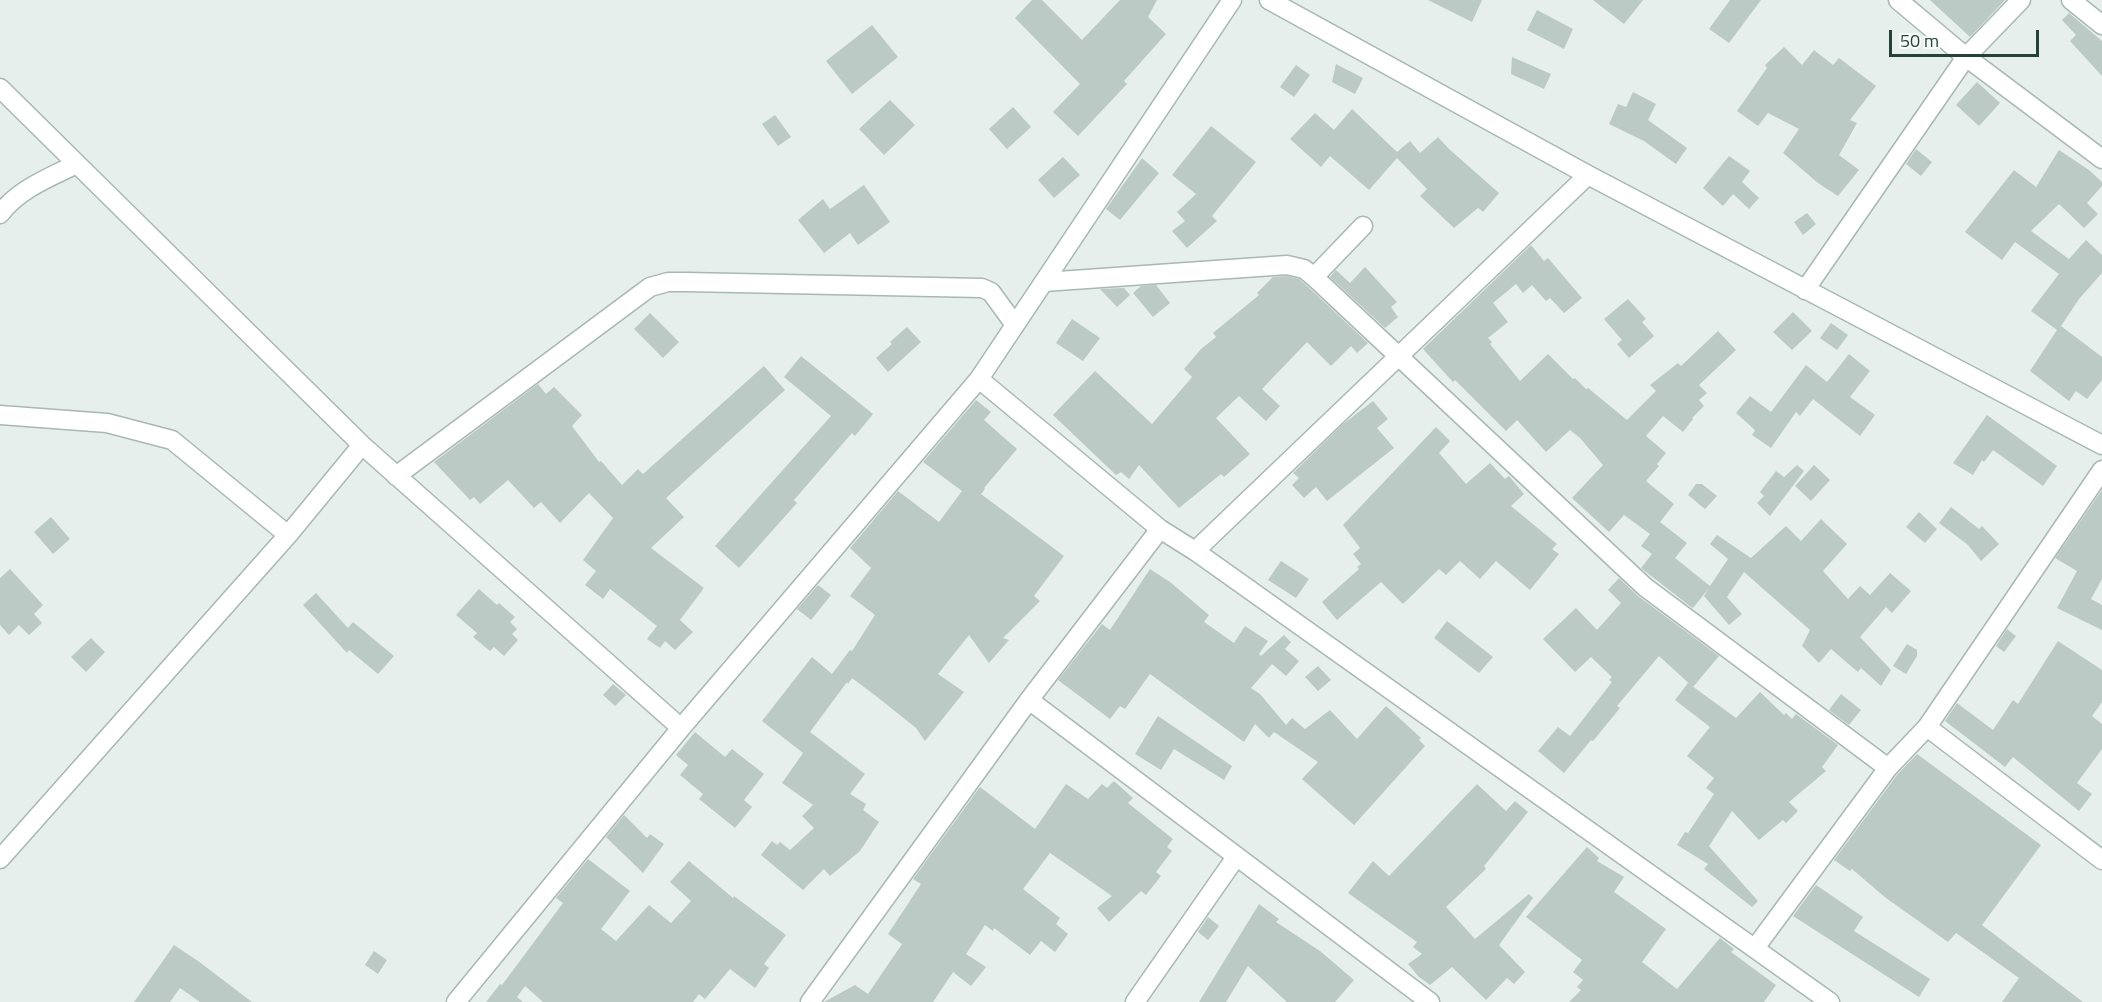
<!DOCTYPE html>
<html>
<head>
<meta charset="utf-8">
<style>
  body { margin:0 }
  #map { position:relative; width:2102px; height:1002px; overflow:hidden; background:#e6efeb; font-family:"Titillium Web",sans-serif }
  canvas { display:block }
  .scale { position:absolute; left:1889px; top:30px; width:150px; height:27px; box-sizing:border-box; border:3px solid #24423a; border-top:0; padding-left:8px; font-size:18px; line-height:21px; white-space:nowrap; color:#24423a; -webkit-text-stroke:4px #f7fbf9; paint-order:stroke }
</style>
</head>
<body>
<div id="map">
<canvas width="2102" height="1002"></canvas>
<div class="scale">50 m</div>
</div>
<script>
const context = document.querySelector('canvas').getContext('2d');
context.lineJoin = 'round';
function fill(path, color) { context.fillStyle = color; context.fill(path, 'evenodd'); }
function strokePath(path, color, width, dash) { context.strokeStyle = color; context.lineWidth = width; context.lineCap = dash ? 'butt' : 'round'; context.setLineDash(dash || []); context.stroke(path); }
fill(new Path2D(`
  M1032,0h10l40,40 38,-40h37l-9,17 18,17 -42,47 3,3 -49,52 -25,-24 27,-28 -65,-66z
  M1428,0h54l-10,22z
  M1593,0h50l-19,24z
  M1730,0h31l-32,43 -20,-14z
  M1930,0h75l-35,37z
  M1537,10l36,19 -9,20 -37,-19z
  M2069,13l33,28v35l-32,-35 6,-6 -14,-15z
  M872,25l26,32 -46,37 -26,-33z
  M1784,47l18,18 12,-15 19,15 6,-7 37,28 -26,34 7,3 -18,32 20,15 -21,26 -20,-13 -35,-30 16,-24 -31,-16 -10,13 -21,-15 30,-43 -2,-3z
  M1512,57l39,17 -7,15 -33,-15z
  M1336,64l27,14 -8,16 -23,-12z
  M1296,65l14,10 -16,22 -14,-10z
  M1977,82l23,21 -21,23 -23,-21z
  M1633,92l23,12 -8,16 39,28 -11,16 -32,-23 -35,-17 9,-20 8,3z
  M890,100l25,25 -31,30 -25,-26z
  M1013,107l18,20 -24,22 -18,-20z
  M1352,109l45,43 13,-11 10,12 18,-16 11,12 50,44 -16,19 -5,-4 -24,20 -34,-32 7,-7 -30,-31 -28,32 -39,-34 -9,11 -31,-28 25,-26 19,17z
  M775,115l16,22 -13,9 -16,-22z
  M1211,126l45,36 -44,54 5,5 -30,27 -15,-17 13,-10 -8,-9 19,-18 -24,-19z
  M1916,149l16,13 -11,14 -15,-12z
  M2059,150l30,20 13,12v4l-15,17 11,11 -14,14 -25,-24 -28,27 38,28 17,-19 16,15v18l-23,26 -18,27 41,31v23l-15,19 -11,-8 -7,10 -39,-30 27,-41 -26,-19 28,-37 -44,-32 -13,18 -37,-28 49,-62 22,17z
  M1729,156l21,15 -8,11 17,16 -10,11 -16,-15 -10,12 -20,-18z
  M1063,157l17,18 -26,23 -16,-18z
  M1142,158l17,15 -39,47 -14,-11z
  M864,185l26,37 -32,23 -8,-12 -26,20 -26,-33 25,-21 7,10z
  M1807,213l9,11 -13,11 -9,-13z
  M1531,245l13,16 4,-3 34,40 -18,15 -14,-15 -4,3 -14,-16 -9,8 -7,-9 -23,19 15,19 -20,16 4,4 -2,2 30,37 28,-27 25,25 2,-1 11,11 2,-1 39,32 29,-29 -6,-6 28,-22 3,3 37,-35 18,19 -37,35 8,8 -8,7 5,6 -12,12 1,1 -10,13 -20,-16 -17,20 20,17 -9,11 2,2 -13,15 28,23 -14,18 27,21 -12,15 35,28 18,-27 -18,-15 7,-9 34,23 35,-32 15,15 20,-22 26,25 -24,27 25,28 12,-13 10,9 20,-22 21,18 -19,22 -6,-6 -26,30 31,33 -10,16 -20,-18 -3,4 -27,-23 -12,14 -17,-17 8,-16 -66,-58 -17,25 15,17 -13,11 -25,-29 5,-8 -16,20 -2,-1 -50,-39 11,-14 -11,-8 9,-12 -26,-19 -15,17 -37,-34 31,-33 -23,-27 -10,-8 -24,22 -29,-32 -11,11 -51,-51 -2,2 -30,-33z
  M1365,267l32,35 -6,5 7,10 -13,11 -55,-51 6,-7 14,13z
  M1286,276l13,3 6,5 63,59 -11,10 -6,-7 -20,20 -24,-24 -45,47 18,17 -14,15 -27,-25 -23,22 34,36 -26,23 -3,-3 -42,34 -40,-43 -10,14 -8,-7 -5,3 -63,-60 42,-44 57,53 40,-47 -8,-8 17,-20 15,-12 -3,-4 46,-38 -2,-2 16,-16z
  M1156,285l14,18 -17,14 -20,-24 8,-7z
  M1124,288l6,7 -13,12 -17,-18z
  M1628,299l18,20 -4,3 12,14 -25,22 -12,-14 5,-4 -18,-21z
  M1793,312l19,19 -20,19 -19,-18z
  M650,313l29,29 -16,16 -29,-29z
  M1072,319l28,19 -17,23 -27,-18z
  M1831,323l17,12 -11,15 -17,-12z
  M907,327l14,15 -33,30 -12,-14 16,-14 -2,-2z
  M1849,354l21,17 -20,26 25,18 -15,21 -47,-37 -13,17 -4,-4 -25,36 -19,-13 3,-5 -19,-17 14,-17 21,16 35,-47 21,17z
  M801,356l72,58 -18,22 -3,-3 -58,67 3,3 -58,65 -24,-22 116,-130 -47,-39z
  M764,366l21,24 -119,108 18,19 -33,31 53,40 -24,32 13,12 -18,18 -10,-9 -5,7 -13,-9 10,-13 -47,-37 -7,10 -18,-14 11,-14 -13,-11 30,-42 -24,-25 -29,30 -19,-21 -7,6 -26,-28 -28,24 -6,-7 -4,3 -36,-38 104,-78 8,10 8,-7 28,28 -10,11 27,36 2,-1 21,24 16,-16 5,5z
  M976,400l15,12 -7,8 33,29 -33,39 1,1 -4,5 83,62 -30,40 6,5 -37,37 6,2 -20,23 -20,-28 -31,39 26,18 -39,49 -9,-13 -40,-32 -24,-18 -4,6 -1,-2 -37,50 55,42 -15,20 16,10 -3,6 16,12 -19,29 -30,25 -6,-7 -21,21 -42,-35 11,-14 5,4 3,-3 10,8 24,-22 -12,-12 11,-11 -31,-22 21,-30 -41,-32 50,-64 20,17 18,-24 2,1 23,-36 -25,-19 21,-28 -21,-20 48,-57 41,31 23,-31 -39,-29z
  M1373,401l15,18 -11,9 17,20 -67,53 -11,-14 -12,11 -12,-13 7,-7 -6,-5 49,-48z
  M1987,415l70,51 -14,20 -50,-36 -9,12 -2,-2 -9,15 -20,-12z
  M1436,427l14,14 -11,12 27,31 24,-21 15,16 4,-3 15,18 -13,12 46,38 -5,5 7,5 -29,36 -34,-29 -16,18 -20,-18 -14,14 -7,-6 -36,35 -22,-22 -44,38 -15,-18 37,-33 -2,-2 4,-3 -8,-10 7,-6 -17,-23z
  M1797,465l7,6 -34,45 -13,-13 7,-7 -4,-4 16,-21 8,6z
  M1814,465l16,15 -19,21 -16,-15z
  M1696,484h6l15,12 -12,13 -17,-14z
  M2102,490v89l-11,20 11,6v25l-45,-22 20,-37 -22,-13z
  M1951,507l28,22 3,-3 17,18 -18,17 -13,-16 -29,-22z
  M1919,512l18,17 -12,14 -19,-16z
  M51,517l19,22 -17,15 -19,-22z
  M1281,561l28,18 -13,19 -28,-18z
  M10,569l33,36 -9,9 8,9 -13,12 -10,-10 -10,10 -9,-10v-47z
  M1150,569l20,13 39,33 -5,7 30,21 11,-17 23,15 -9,13 2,2 23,-21 7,7 -6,7 14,12 -13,15 -14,-12 -21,24 9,6 26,31 6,-7 13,11 25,-19 27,29 29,-33 35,32 -2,2 6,6 -71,79 -52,-46 16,-17 -44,-30 -5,6 -14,-14 -11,18 -94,-68 -25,35 -5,-3 -10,13 -52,-39 44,-56 8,6z
  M1619,578l19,18 81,60 -26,31 -34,-31 -42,50 3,2 -27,33 -2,-1 -27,33 -26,-22 20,-24 12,9 42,-54 -3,-2 3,-3 -21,-20 -16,15 -32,-33 33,-31 21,22 24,-27 -13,-13z
  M818,585l13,10 -20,25 -14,-11z
  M479,589l18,16 2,-2 16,14 -5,5 7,7 -5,5 6,6 -14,16 -10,-9 -4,4 -17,-14 4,-4 -21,-18z
  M316,593l32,35 5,-6 41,34 -16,18 -29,-24 -2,3 -44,-48z
  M1447,621l46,36 -14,16 -45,-35z
  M2007,629l9,7 -12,16 -8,-6z
  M91,638l14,14 -19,20 -15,-15z
  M2058,641l44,29v32l-10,14 10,8v25l-25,34 15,11 -13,17 -66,-54 -8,10 -60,-46 12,-18 36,27 20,-30 5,4z
  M1907,644l10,6v6l-11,18 -13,-8z
  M1318,666l13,14 -13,11 -13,-14z
  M1688,683l48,35 24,-26 24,23 2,-2 6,6 4,-5 42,31 -16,22 4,4 -37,31 9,9 -12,12 -3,-3 -24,20 -27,-29 -23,35 49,55 -6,6 -48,-38 4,-5 -31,-19 8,-13 3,1 26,-39 -8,-6 8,-10 -27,-22 23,-29 -35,-27z
  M613,684l13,11 -11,11 -12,-11z
  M1841,694l20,16 -12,15 -20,-15z
  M1158,716l74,50 -8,14 -50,-31 -13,21 -26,-16z
  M695,732l30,25 7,-8 32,25 -20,26 8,7 -17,21 -36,-29 4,-5 -23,-19 8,-10 -12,-10z
  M1917,754l124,91 -59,80 101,77h-81l17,-24 -63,-45 -8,9 -62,-44 -34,-29 -2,2 -16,-11 63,-85z
  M1114,781l19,17 -5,5 45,36 -6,8 5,4 -16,21 5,4 -15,19 -5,-4 -32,31 -12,-14 15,-12 -62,-43 -27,36 37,29 -4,6 12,10 -13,18 -14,-11 -11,14 -36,-27 -1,3 -8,-6 -19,29 20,13 -15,19 -18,-14 -20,30h-109l31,-17 13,9 34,-50 -14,-10 33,-50 -8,-5 67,-92 55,42 31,-45 22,15 14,-15 5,4z
  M1477,784l29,27 9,-10 13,11 -44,54 2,3 -40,38 29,32 54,-45 4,4 -34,47 26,27 -11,12 -7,-6 -21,22 -34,-33 -22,18 -11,-8 -11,-13 14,-10 -9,-7 4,-5 -69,-49 25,-32 16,15z
  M624,815l23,23 3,-4 14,10 -21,29 -37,-36z
  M1587,847l12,11 -2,3 27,16 -10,15 52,37 -24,33 35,27 43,-51 14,11 -3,3 45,33 -12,17h-195l12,-12 -4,-3 6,-7 -10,-8 9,-12 -56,-43z
  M588,859l42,32 -29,38 15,12 33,-36 22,18 20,-22 -21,-19 19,-21 44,37 1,-2 52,39 -22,29 5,4 -14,20 -25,-19 -25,30 -6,-5 -6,8h-150l-18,-16 -8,11 6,5h-37l14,-18 2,1 61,-82 -7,-5z
  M1816,885l47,32 -9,14 76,48 -11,18 -126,-81z
  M1259,904l20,15 -3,3 44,29 34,29 -19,22h-48l-39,-36 -22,36h-27z
  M1208,917l11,9 -11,14 -10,-8z
  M174,945l24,16 54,41h-52l-20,-14 -10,14h-36z
  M374,951l13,9 -9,14 -13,-9z`), '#bbcac4');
const minor = new Path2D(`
  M1269,0l319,175 514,270
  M1898,0l68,57 136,102
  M2071,0l31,25
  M0,88l362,357 319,283
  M0,214c19,-25 50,-37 77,-50
  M1314,277l331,310 243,181
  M1044,282l243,-17 17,4 10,8 49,-51
  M1805,290l161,-233 55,-57
  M979,379l181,150 35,22 635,451
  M0,415l107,8 65,17 116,95
  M396,476l254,-189 18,-5h18l296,6 9,4 24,33
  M1195,551l393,-376
  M1029,700l401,302
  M1927,727l175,133
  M0,859l288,-324 74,-90
  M1755,948l133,-180 39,-41 175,-257
  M456,1002l225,-274 298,-349 253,-379
  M810,1002l219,-302 131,-171
  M1135,1002l101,-145`);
strokePath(minor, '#a8b8b2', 21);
strokePath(minor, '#fff', 18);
</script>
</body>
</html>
